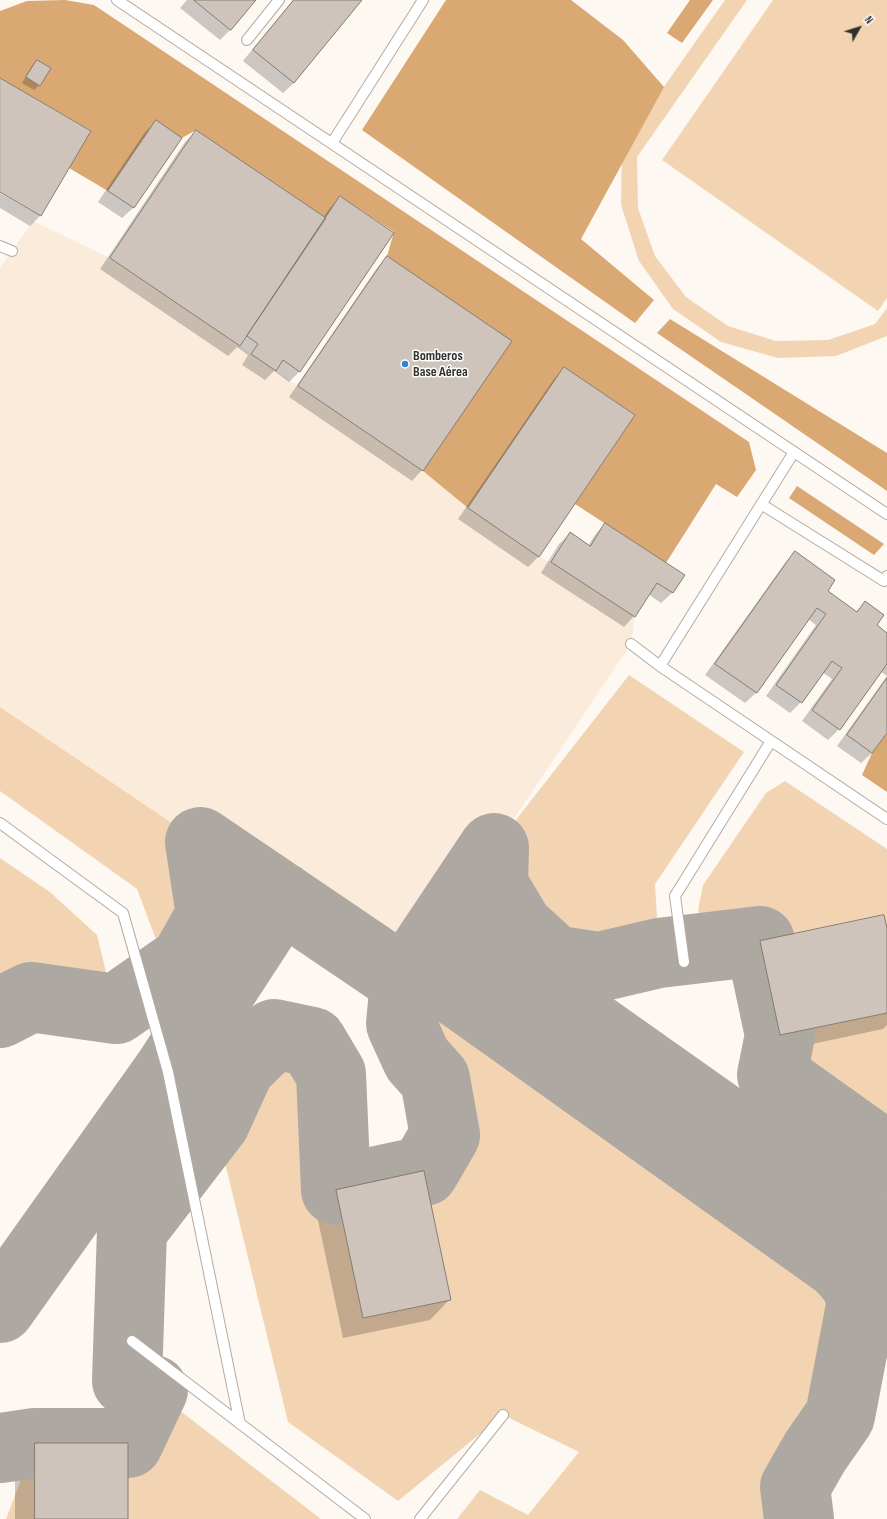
<!DOCTYPE html>
<html>
<head>
<meta charset="utf-8">
<style>
  body { margin:0 }
  #map { position:relative; width:887px; height:1519px; overflow:hidden; background:#fef8f2; font-family:"Sofia Sans Condensed",sans-serif }
  canvas { display:block }
  .north { position:absolute; left:839px; top:8px; width:40px; height:40px; -webkit-text-stroke:3px #fff; paint-order:stroke; rotate:51deg; font-size:11px; font-weight:700; line-height:16px; text-align:center; color:#34302c }
  .north::after { content:''; display:block; margin:auto; width:14px; height:18px; background:#34302c; clip-path:polygon(50% 0,100% 100%,50% 72%,0 100%) }
</style>
</head>
<body>
<div id="map">
<canvas width="887" height="1519"></canvas>
<div class="north">N</div>
</div>
<script>
const context = document.querySelector('canvas').getContext('2d');
context.lineJoin = 'round';
function fill(path, color) { context.fillStyle = color; context.fill(path, 'evenodd'); }
function strokePath(path, color, width, dash) { context.strokeStyle = color; context.lineWidth = width; context.lineCap = dash ? 'butt' : 'round'; context.setLineDash(dash || []); context.stroke(path); }
function drawText(font, color, halo, rows, align = 'center') {
  context.font = font + ' "Sofia Sans Condensed",sans-serif'; context.lineWidth = 3; context.setLineDash([]); context.textBaseline = 'middle'; context.strokeStyle = halo; context.fillStyle = color; for (const [text, x, y, turn = 0] of rows) {
    context.save(); context.translate(x, y); context.rotate((+turn || 0) * Math.PI / 180); context.textAlign = isNaN(turn) ? turn : align; if (halo) context.strokeText(text, 0, 0); context.fillText(text, 0, 0); context.restore();
  }
}
fill(new Path2D(`
  M33,221l77,37 313,213 45,37 71,49 12,5 84,55 -4,27 -226,337 -405,-274v-439z`), '#faebdb');
fill(new Path2D(`
  M725,0h22l-110,157 1,51 17,48 31,41 42,29 48,15 52,-1 47,-16 12,-16v28l-51,20 -58,2 -57,-16 -48,-33 -34,-48 -18,-56 1,-59z
  M773,0h114v298l-9,13 -216,-151z
  M629,675l115,77 -89,132 4,69 -60,14 -45,-7 -36,-33 -25,-42 1,-37z
  M0,707l200,135 11,73 -26,46 -22,-3 -26,-69 -137,-98z
  M785,781l102,68v79l-3,-13 -124,26 -53,6 -9,-37 5,-25 63,-92z
  M0,858l50,34 47,43 15,61 -85,-5 -27,19z
  M405,981h35l26,17 374,267 15,17 7,19 -22,115 -25,36 -20,35 4,32h-342l23,-29 48,25 51,-63 -76,-37 -105,86 -110,-79 -73,-300 25,-55 34,-33 38,8 19,32 5,116 27,128 88,-18 -27,-129 29,-49 -18,-43 -18,-20 -16,-35z
  M887,1013v144l-115,-82 8,-40z
  M153,1390l168,129h-193v-76z
  M35,1443v76h-29z`), '#f3d4b2');
fill(new Path2D(`
  M65,0l29,5 655,437 7,28 -19,27 -21,-13 -50,79 -91,-59 60,-89 -71,-48 -96,141 -45,-37 88,-130 -124,-85 7,-24 -54,-36 -14,22 -130,-88 -14,8 -26,-17 -48,70 -39,-23 21,-38 -90,-52v-67l27,-10zM37,60l14,8 -11,18 -13,-9z
  M446,0h125l52,40 41,47 -83,152 73,61 -19,23 -273,-193z
  M690,0h23l-31,43 -15,-10z
  M670,319l217,134v38l-230,-158z
  M797,486l87,58 -10,11 -85,-57z
  M887,733v59l-25,-17 10,-22z`), '#daa872');
fill(new Path2D(`
  M187,0h68l-25,30 -10,10 -40,-32z
  M293,0h68l-67,83 -11,10 -40,-32z
  M37,61l2,24 -5,5 -12,-7 10,-17z
  M0,79l41,136 -11,11 -30,-18v-15l39,22v-2l-39,-23z
  M156,122l24,16 -47,70 -11,10 -24,-16 47,-70z
  M196,132l127,86 7,-10 10,-10 -40,173 -11,11 -15,-11 -9,9 -23,-15 6,-10 -11,-8 -9,9 -128,-87 85,-127z
  M387,257l35,213 -10,11 -123,-84 88,-129z
  M564,368l-25,188 -11,11 -70,-48 96,-140z
  M605,524l78,51 -11,18 -11,10 -13,-9 -14,22 -10,11 -83,-54 18,-29 11,-10 18,12 7,-11z
  M795,552l31,39 30,21 9,-9 10,22 12,9v97l-15,22 -11,10 -24,-17 50,-70 -7,-5 -41,58 -11,11 -26,-19 30,-42 -10,-7 -21,30 -11,11 -24,-17 50,-71 -8,-6 -52,74 -11,10 -40,-28 80,-112z
  M887,933v92l-4,4 -123,26 -20,-93 21,-20z
  M423,1173l27,126 -20,21 -87,18 -27,-127 20,-20z
  M35,1444l92,75h-112v-55z`), '#0003');
strokePath(new Path2D(`
  M495,958l392,277
  M0,1013l31,-16 85,12 69,-48 26,-46 -11,-73 205,139 -4,43 16,35 18,20 10,56 -21,36 -88,19 -5,-116 -19,-32 -38,-8 -34,33 -25,55 -83,108 -5,151 26,9 -25,53h-93l-35,5
  M0,1308l168,-236 114,-175
  M799,1519l-4,-32 20,-35 25,-36 22,-115 -7,-19 -15,-17 -374,-267 -26,-17h-35l89,-133 -1,37 25,42 36,33 45,7 60,-14 101,-12 20,94 -8,40 115,82`), '#aea8a3', 70);
const building = new Path2D(`
  M194,0h62l-25,30z
  M294,0h68l-68,83 -41,-33z
  M37,60l14,8 -11,18 -14,-9z
  M0,78l91,53 -50,85 -41,-24z
  M156,120l26,18 -48,70 -26,-17z
  M196,130l130,88 -86,128 -130,-88z
  M340,196l54,37 -94,139 -17,-12 -7,11 -25,-17 7,-10 -11,-8z
  M387,256l125,85 -89,130 -125,-85z
  M564,367l71,48 -96,142 -71,-49z
  M605,523l80,52 -12,18 -16,-10 -22,34 -84,-55 19,-30 20,14z
  M795,551l40,29 -7,11 29,21 8,-11 19,14 -7,10 10,8v31l-47,66 -28,-20 30,-42 -10,-7 -30,42 -26,-18 50,-71 -9,-6 -60,85 -42,-29z
  M887,678v55l-15,20 -25,-18z
  M884,915l3,13v85l-107,22 -20,-94z
  M424,1171l27,129 -88,18 -27,-128z
  M35,1443h93v76h-93z`);
fill(building, '#cec4bb');
strokePath(building, '#847c73', 1);
const service = new Path2D(`
  M117,0l770,514
  M247,40l32,-40
  M332,143l91,-143
  M0,246l12,5
  M794,452l-134,214 227,153
  M761,504l123,77 3,-5
  M631,644l29,22
  M0,823l123,90 45,159 72,352
  M684,962l-9,-66 96,-155
  M132,1341l233,178
  M420,1519l83,-104`);
strokePath(service, '#b4aba1', 12);
strokePath(service, '#fff', 10);
for (const [x, y, r, color] of [
  [405,364,4,"#2f83d2"]
]) { const dot = new Path2D(); dot.arc(x, y, r, 0, 2 * Math.PI); context.fillStyle = color; context.fill(dot); strokePath(dot, '#fff', 1.5); }
drawText('bold 14px', '#34302c', '#fff', [
  ["Bomberos",413,356],
  ["Base Aérea",413,372]
], 'left');
</script>
</body>
</html>
